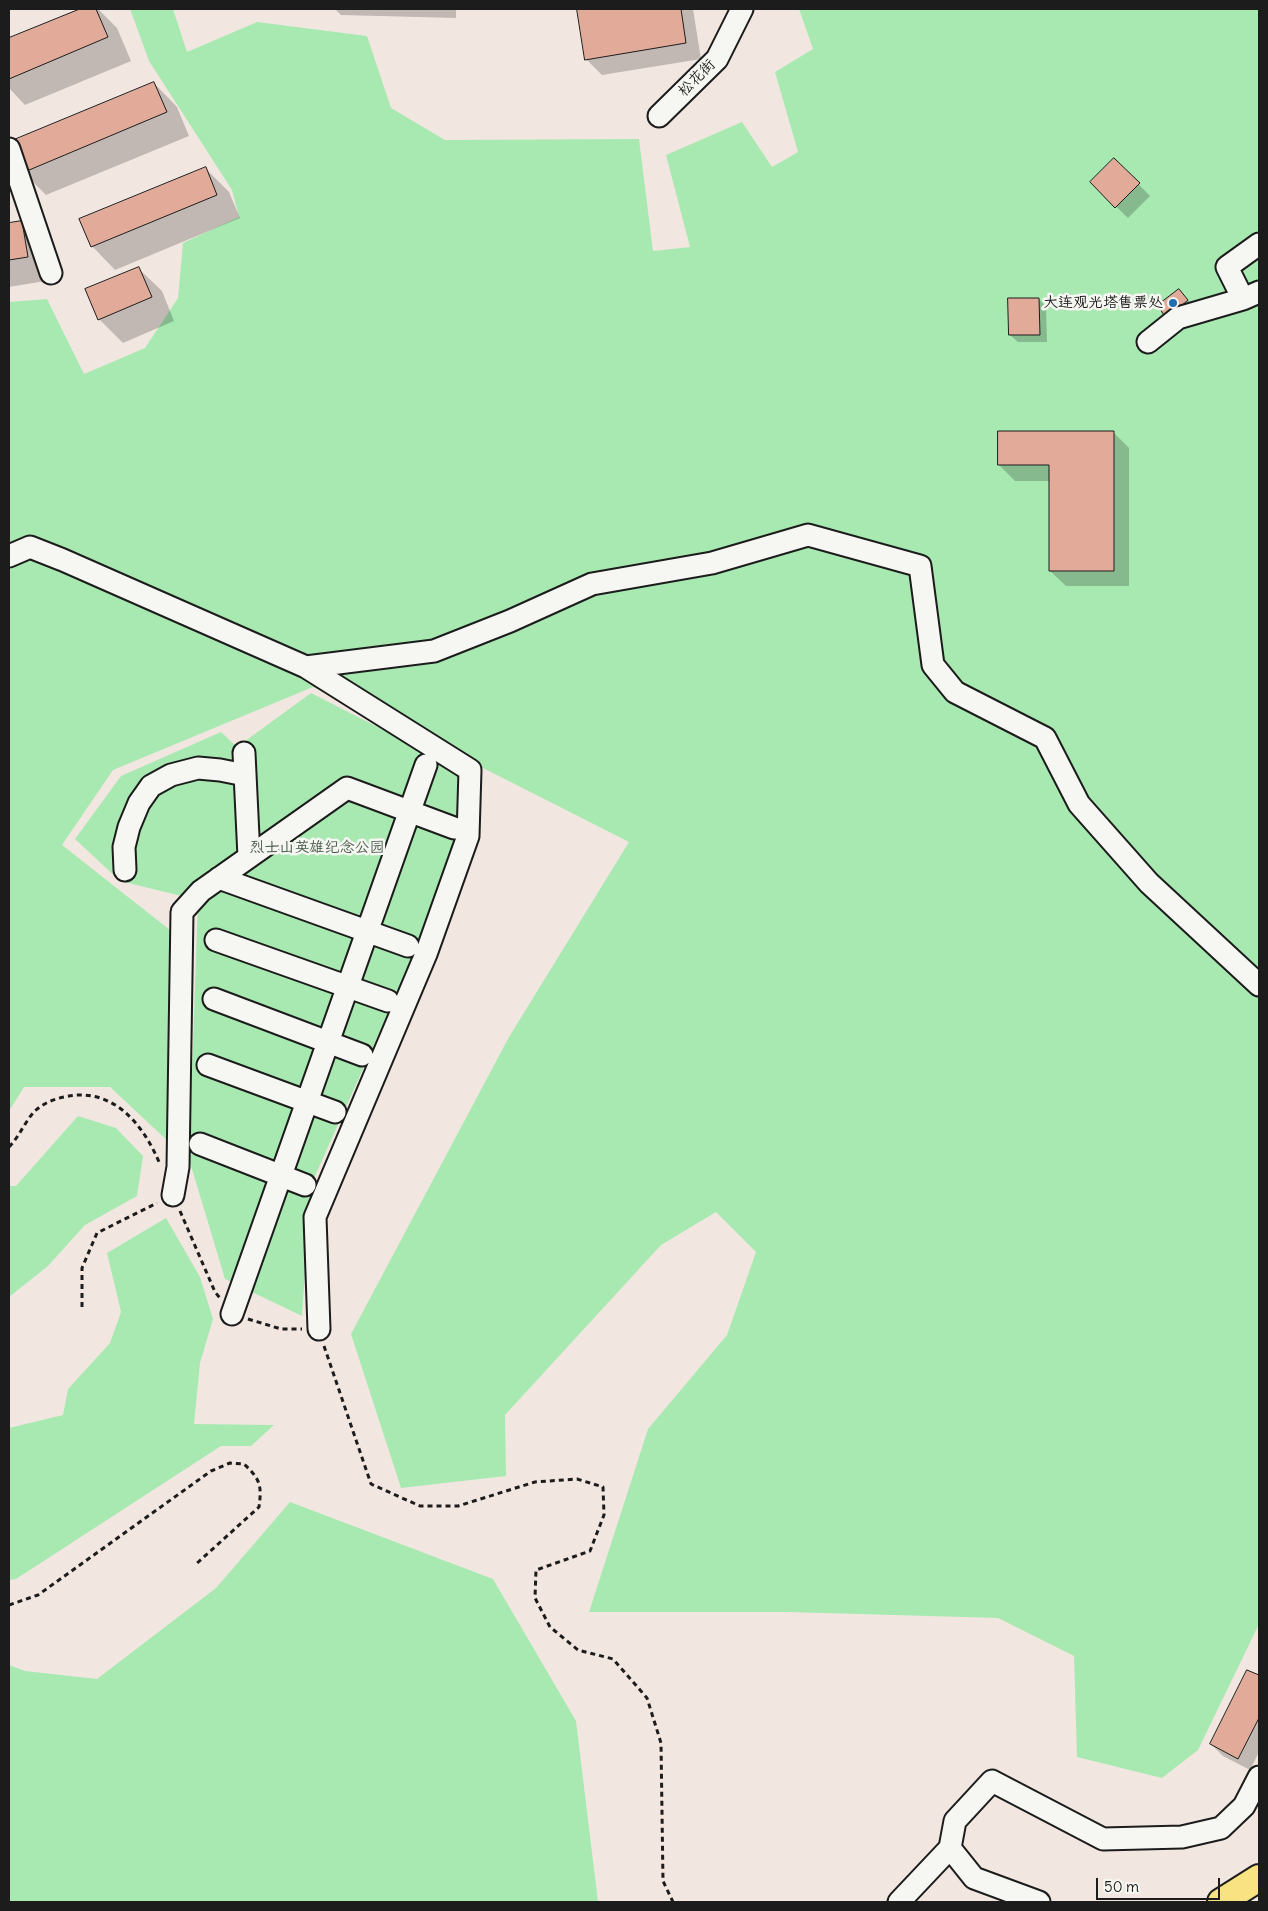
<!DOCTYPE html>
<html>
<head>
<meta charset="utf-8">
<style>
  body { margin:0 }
  #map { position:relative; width:1268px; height:1911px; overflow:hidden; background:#f2e7e0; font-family:Delius,sans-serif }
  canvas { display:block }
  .frame { position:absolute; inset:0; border:10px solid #1c1c1c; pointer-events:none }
  .scale { position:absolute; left:1096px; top:1878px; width:124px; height:22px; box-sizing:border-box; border:2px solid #1c1c1c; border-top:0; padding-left:6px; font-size:15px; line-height:18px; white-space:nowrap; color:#1c1c1c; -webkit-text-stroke:4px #f6f6f2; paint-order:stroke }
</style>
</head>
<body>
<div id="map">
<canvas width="1268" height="1911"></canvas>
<div class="frame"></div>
<div class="scale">50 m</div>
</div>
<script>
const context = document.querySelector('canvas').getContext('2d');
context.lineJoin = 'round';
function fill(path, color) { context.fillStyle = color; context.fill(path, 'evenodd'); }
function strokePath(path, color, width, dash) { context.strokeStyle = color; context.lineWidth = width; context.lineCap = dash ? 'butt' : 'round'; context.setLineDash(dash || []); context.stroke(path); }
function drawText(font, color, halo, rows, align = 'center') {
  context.font = font + ' Delius,"LXGW WenKai TC",sans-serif'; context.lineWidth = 5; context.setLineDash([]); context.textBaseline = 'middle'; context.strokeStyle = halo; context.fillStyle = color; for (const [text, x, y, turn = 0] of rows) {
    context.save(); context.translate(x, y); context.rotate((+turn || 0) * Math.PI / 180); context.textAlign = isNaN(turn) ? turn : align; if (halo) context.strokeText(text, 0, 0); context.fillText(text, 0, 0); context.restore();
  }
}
fill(new Path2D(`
  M130,9h43l14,43 70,-30 110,14 24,72 54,32 194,-1 14,112 37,-4 -24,-92 76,-33 30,45 26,-15 -23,-80 38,-23 -14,-40h460v1615l-61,126 -36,28 -85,-21 -3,-101 -76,-38 -210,-6h-199l59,-183 79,-94 29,-83 -40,-40 -55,33 -156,170 1,61 -105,12 -50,-154 158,-297 120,-195 -140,-71 -176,-84 -200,83 -51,75 108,85 1,214 -61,-57h-86l-15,24v-809l38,-3 37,75 61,-26 33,-50 5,-55 56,-26 -7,-27 -83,-129z
  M311,693l151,77v51l-44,125 -107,239 -9,131 -77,-37 -36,-120 9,-259 -78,-19 -45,-42 46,-63 100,-44 16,15z
  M78,1116l38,12 27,28 -6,40 -52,29 -37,41 -39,31v-111h7z
  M166,1218l34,59 13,42 -13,44 -6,61 80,1 -23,21h-30l-205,133 -7,1v-152l54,-13 5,-26 42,-46 11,-31 -14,-59z
  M290,1502l203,77 83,142 22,181h-589v-237l16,6 72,8 119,-91z`), '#a8e9b2');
fill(new Path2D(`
  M83,9h15l19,19 14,33 -106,44 -16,-17v-49z
  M335,9h121v9l-115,-3z
  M578,9h115l8,50 -99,16 -16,-16z
  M154,83l23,24 12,29 -143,59 -23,-23z
  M1114,159l36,37 -22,22 -37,-36z
  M206,169l23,23 11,26 -125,52 -23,-24z
  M22,222l23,23 6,35 -42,7v-63z
  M138,268l24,23 12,30 -51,22 -24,-24z
  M1039,299l7,8 1,35h-29l-8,-7z
  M1187,299l8,9 -36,-3z
  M1113,432l16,16v138h-63l-16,-15v-90h-35l-16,-16z
  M1247,1671l12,6v75l-9,18 -27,-14 -12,-12z`), '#0003');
const building = new Path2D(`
  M80,9h16l12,28 -99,42v-41z
  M577,9h104l5,34 -101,17z
  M154,82l13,30 -145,61 -13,-31z
  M1114,158l26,25 -25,25 -25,-26z
  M206,167l11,28 -126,52 -12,-28z
  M22,221l6,36 -19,3v-37z
  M139,267l13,30 -54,23 -13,-31z
  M1179,289l9,11 -22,19 -8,-14z
  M1008,298h31l1,37h-31z
  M998,431h116v140h-65v-106h-51z
  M1247,1670l12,5v43l-21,41 -28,-15z`);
fill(building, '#e2ab99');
strokePath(building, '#1c1c1c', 1);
const minor = new Path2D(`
  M659,116l58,-57 25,-50
  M9,149l42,124
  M1259,244l-32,23 16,32 16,-7
  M1148,342l30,-24 65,-19
  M9,556l21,-9 33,13 243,107 164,103 -2,66 -42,118 -111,263 4,112
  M306,667l128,-16 76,-30 82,-37 120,-21 96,-28 112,31 13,99 22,27 90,46 34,66 70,79 110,102
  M244,753l5,104
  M125,870l-1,-23 5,-20 10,-24 12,-17 20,-11 27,-7 22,2 25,5
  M219,878l189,68
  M216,940l172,61
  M214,999l148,56
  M208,1065l127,47
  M200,1144l105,41
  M173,1195l5,-28 4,-255 19,-21 146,-103 107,40
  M232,1314l194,-549
  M899,1902l51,-54
  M1039,1902l-65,-24 -24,-30 5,-27 37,-40 111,58 79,-2 39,-9 23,-22 15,-29`);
const major = new Path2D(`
  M1221,1902l38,-24`);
strokePath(minor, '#1c1c1c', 25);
strokePath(major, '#1c1c1c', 30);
strokePath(new Path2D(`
  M9,1147c11,-11 17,-28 27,-37 8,-7 18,-11 28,-13 47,-11 78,25 95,65
  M180,1211l35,81 5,6
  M82,1307v-39l15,-35 60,-30
  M248,1319l33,10h21
  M324,1346l47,138 49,22h38l77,-24 42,-3 26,8 1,28 -14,36 -54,19 -1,28 15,29 28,23 35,9 34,39 14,45 2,138 10,21
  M9,1605l29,-10 173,-124 19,-8 14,1c16,15 18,21 15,43l-64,58`), '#1c1c1c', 3, [5, 4]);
strokePath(minor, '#f6f6f2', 21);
strokePath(major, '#f8e281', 26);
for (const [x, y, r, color] of [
  [1173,303,5,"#1f6fb2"]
]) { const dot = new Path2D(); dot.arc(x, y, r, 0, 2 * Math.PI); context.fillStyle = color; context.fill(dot); strokePath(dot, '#f6f6f2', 2); }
drawText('15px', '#1c1c1c', '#f6f6f2', [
  ["松花街",697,78,-45]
]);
drawText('15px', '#1c1c1c', '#f6f6f2', [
  ["大连观光塔售票处",1163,303]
], 'right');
drawText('15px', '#465a49', '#f6f6f2', [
  ["烈士山英雄纪念公园",317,848]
]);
</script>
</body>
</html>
